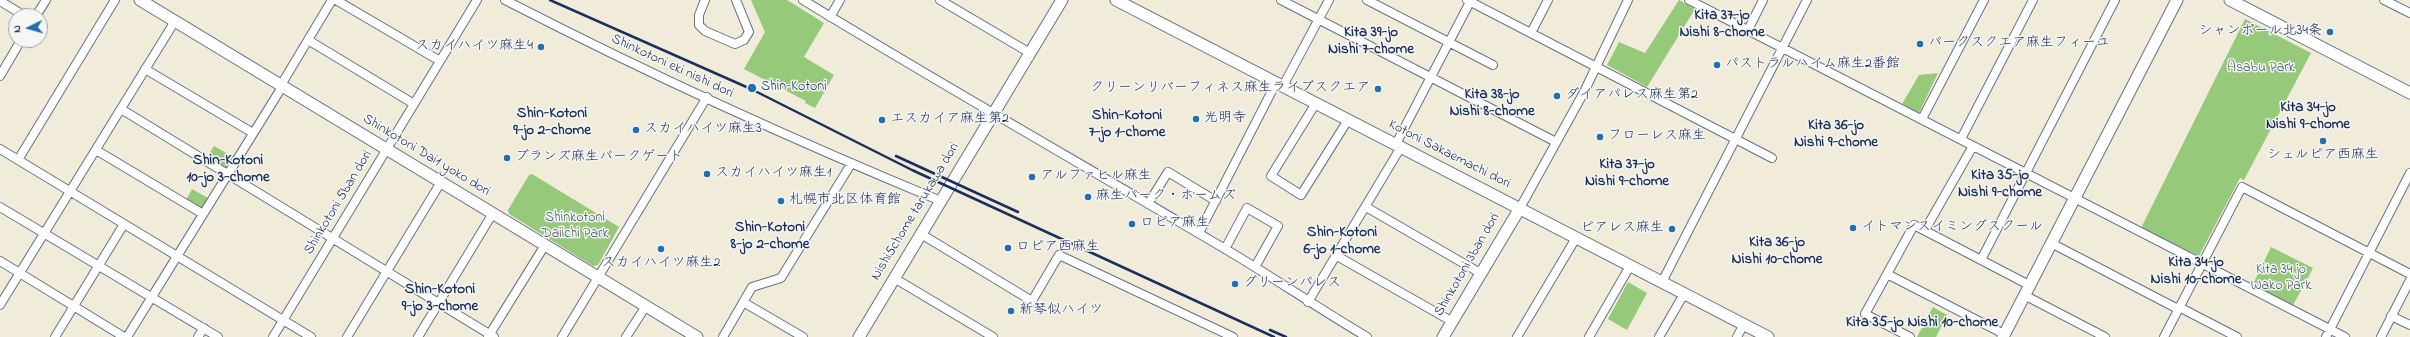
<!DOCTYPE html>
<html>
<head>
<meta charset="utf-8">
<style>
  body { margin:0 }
  #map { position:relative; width:2410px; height:337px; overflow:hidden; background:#f1ecda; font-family:"Indie Flower",sans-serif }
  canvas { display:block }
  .north { position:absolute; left:8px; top:8px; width:40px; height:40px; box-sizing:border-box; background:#f6f6f2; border:1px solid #9ea6b7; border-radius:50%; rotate:265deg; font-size:11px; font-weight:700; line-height:16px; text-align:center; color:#1b2f5e }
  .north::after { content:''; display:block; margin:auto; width:14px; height:18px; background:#1f6fb2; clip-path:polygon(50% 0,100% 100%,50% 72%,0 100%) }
</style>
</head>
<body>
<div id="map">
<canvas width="2410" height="337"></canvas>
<div class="north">N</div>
</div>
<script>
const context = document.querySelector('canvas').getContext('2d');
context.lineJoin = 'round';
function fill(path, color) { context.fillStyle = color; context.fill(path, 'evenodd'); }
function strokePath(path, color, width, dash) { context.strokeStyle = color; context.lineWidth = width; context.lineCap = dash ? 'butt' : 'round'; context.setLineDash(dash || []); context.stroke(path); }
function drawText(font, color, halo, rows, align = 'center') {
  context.font = font + ' "Indie Flower","Klee One",sans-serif'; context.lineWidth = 3; context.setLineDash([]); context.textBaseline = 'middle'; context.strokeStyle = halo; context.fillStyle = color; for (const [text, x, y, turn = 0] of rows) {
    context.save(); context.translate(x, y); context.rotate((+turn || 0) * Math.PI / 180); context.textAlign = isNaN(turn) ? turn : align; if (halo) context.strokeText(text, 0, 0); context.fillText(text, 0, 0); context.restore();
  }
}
fill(new Path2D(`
  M751,0h36l37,23 -20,34 30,18 -19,33 -10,-5 1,-2 -62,-32 21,-37z
  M1679,0l16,9 -48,78 -40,-22 12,-23 26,11z
  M2245,19l66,34 -67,127 -4,-2 -41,78 -58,-28z
  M1938,73l-19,40 -17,-9 17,-29z
  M214,146l19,11 -7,12 -19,-12z
  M532,174l87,53 -21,38 -5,1 -84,-52 -1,-4 21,-35z
  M192,189l16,9 -6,12 -16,-10z
  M2271,247l42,21 -23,43 -40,-21z
  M1628,282l19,11 -20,37 -19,-11z
  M1933,307l14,8 -11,22h-19z`), '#96c97a');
const street = new Path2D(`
  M336,0l104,61
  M505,0c142,73 288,140 436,201
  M705,0l-6,15v10l6,6 30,13 9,-4 5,-8 -13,-32
  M803,0c136,83 275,162 412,243 52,30 101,64 152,94
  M940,0l90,53
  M1281,0l275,142
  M1367,0l126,65
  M1467,0l305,158
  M1689,0l656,337
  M2384,0l26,13
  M0,1l25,15
  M36,16l10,-16
  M830,17l10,-17
  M1748,30l15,-30
  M1531,33l17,-33
  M308,40l106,64
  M145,69l108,64
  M0,76l21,-36
  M281,85l51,-85
  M1283,86l46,-86
  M1316,103l-45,73 30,19 47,-75
  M121,109l373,228
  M1922,119l62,-119
  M1961,139l72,-139
  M1396,144l75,-144
  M0,149l311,188
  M96,150l107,64
  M18,160l97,-160
  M1148,204l20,-32 48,29
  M0,207l218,130
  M1366,207l116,67
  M1520,208l64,-116 44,-92
  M1925,230l48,-84
  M1199,233l77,-150
  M921,234l111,67 27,-46 174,82
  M2051,243l127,66
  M1225,249l22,-41 31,18 -23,41
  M1337,256l116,66
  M1981,260l134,-260
  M0,261l124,76
  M1887,274l117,60
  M894,278l99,59
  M1662,282l145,-282
  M2024,295l81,42
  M743,302l60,35
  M1308,302l93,-155
  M0,305l175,-284
  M2179,307l58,30
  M2391,316l19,9
  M55,337l69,-113
  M127,337l155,-250
  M198,337l6,-9
  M273,337l204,-337
  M347,337l94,-155
  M418,337l75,-124
  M488,337l57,-92
  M562,337l145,-240
  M626,337l20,-31
  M723,337l29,-50 29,-9 70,-114
  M1517,337l59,-99
  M1589,337l41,-71
  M1659,337l25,-43
  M1737,337l7,-13
  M1910,337l-45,-23 49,-89 115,60
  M2164,337l78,-150 168,87
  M2326,337l84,-164
  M2381,337l29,-57`);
const secondary = new Path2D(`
  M140,0l557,337
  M1116,0l652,337
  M2230,0l180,93
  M859,337l203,-337
  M1443,337l77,-129
  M2003,337l174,-337`);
strokePath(street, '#667189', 10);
strokePath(secondary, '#667189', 13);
strokePath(street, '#fff', 8);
strokePath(secondary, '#fff', 11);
strokePath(new Path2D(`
  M550,0l201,89 161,81 362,167
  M896,156l122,56
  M1270,330l16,7`), '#1b2f5e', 2.5);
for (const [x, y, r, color] of [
  [2330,32,4,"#1f6fb2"],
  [1920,44,4,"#1f6fb2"],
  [541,47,4,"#1f6fb2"],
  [1717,65,4,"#1f6fb2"],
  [752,88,5,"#1f6fb2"],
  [1378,89,4,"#1f6fb2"],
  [1557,96,4,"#1f6fb2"],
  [1196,119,4,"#1f6fb2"],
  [882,120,4,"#1f6fb2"],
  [636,130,4,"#1f6fb2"],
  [1600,137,4,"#1f6fb2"],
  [2323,141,4,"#1f6fb2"],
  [507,158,4,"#1f6fb2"],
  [707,174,4,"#1f6fb2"],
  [1032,177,4,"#1f6fb2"],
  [1088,197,4,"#1f6fb2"],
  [781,201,4,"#1f6fb2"],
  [1132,224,4,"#1f6fb2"],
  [1853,228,4,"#1f6fb2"],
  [1672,229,4,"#1f6fb2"],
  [1008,248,4,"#1f6fb2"],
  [661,249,4,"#1f6fb2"],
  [1235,284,4,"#1f6fb2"],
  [1011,311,4,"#1f6fb2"]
]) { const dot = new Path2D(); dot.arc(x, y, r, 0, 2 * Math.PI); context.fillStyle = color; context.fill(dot); strokePath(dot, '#f6f6f2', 1.5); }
drawText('14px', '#1b2f5e', '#f6f6f2', [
  ["シャンボール北34条",2322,32,"right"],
  ["パークスクエア麻生フィーユ",1928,44],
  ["スカイハイツ麻生4",533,47,"right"],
  ["パストラルハイム麻生2番館",1725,65],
  ["Shin-Kotoni",761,88],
  ["クリーンリバーフィネス麻生ライブスクエア",1370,89,"right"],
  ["ダイアパレス麻生第2",1565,96],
  ["光明寺",1204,119],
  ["エスカイア麻生第2",890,120],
  ["スカイハイツ麻生3",644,130],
  ["フローレス麻生",1608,137],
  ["シェルピア西麻生",2323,156,"center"],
  ["ブランズ麻生パークゲート",515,158],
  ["スカイハイツ麻生1",715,174],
  ["アルファヒル麻生",1040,177],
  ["麻生パーク・ホームズ",1096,197],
  ["札幌市北区体育館",789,201],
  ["ロピア麻生",1140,224],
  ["イトマンスイミングスクール",1861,228],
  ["ピアレス麻生",1664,229,"right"],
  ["ロピア西麻生",1016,248],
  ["スカイハイツ麻生2",661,264,"center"],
  ["グリーンパレス",1243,284],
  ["新琴似ハイツ",1019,311]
], 'left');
drawText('14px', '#1b2f5e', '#f6f6f2', [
  ["Shinkotoni eki nishi dori",672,67,25],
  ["Kotoni Sakaemachi dori",1449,155,27],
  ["Shinkotoni Dai1 yoko dori",426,156,31],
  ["Shinkotoni 5ban dori",339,203,-59],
  ["Nishi5chome tarukawa dori",916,212,-59],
  ["Shinkotoni 3ban dori",1468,265,-60]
]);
drawText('14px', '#405d66', '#f6f6f2', [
  ["Asabu Park",2261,69],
  ["Shinkotoni",575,219],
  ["Daiichi Park",575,235],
  ["Kita 34 jo",2281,271],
  ["Wako Park",2281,287]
]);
drawText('bold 15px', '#1b2f5e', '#f6f6f2', [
  ["Kita 37-jo",1722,17],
  ["Nishi 8-chome",1722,34],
  ["Kita 39-jo",1371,34],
  ["Nishi 7-chome",1371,51],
  ["Kita 38-jo",1492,96],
  ["Nishi 8-chome",1492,113],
  ["Kita 34-jo",2308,109],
  ["Nishi 9-chome",2308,126],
  ["Shin-Kotoni",552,115],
  ["9-jo 2-chome",552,132],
  ["Shin-Kotoni",1127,117],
  ["7-jo 1-chome",1127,134],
  ["Kita 36-jo",1836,127],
  ["Nishi 9-chome",1836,144],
  ["Shin-Kotoni",228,162],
  ["10-jo 3-chome",228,179],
  ["Kita 37-jo",1627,166],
  ["Nishi 9-chome",1627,183],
  ["Kita 35-jo",2000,177],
  ["Nishi 9-chome",2000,194],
  ["Shin-Kotoni",770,229],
  ["8-jo 2-chome",770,246],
  ["Shin-Kotoni",1342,234],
  ["6-jo 1-chome",1342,251],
  ["Kita 36-jo",1777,244],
  ["Nishi 10-chome",1777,261],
  ["Kita 34-jo",2196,264],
  ["Nishi 10-chome",2196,281],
  ["Shin-Kotoni",440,291],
  ["9-jo 3-chome",440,308],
  ["Kita 35-jo Nishi 10-chome",1922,324]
]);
</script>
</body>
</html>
